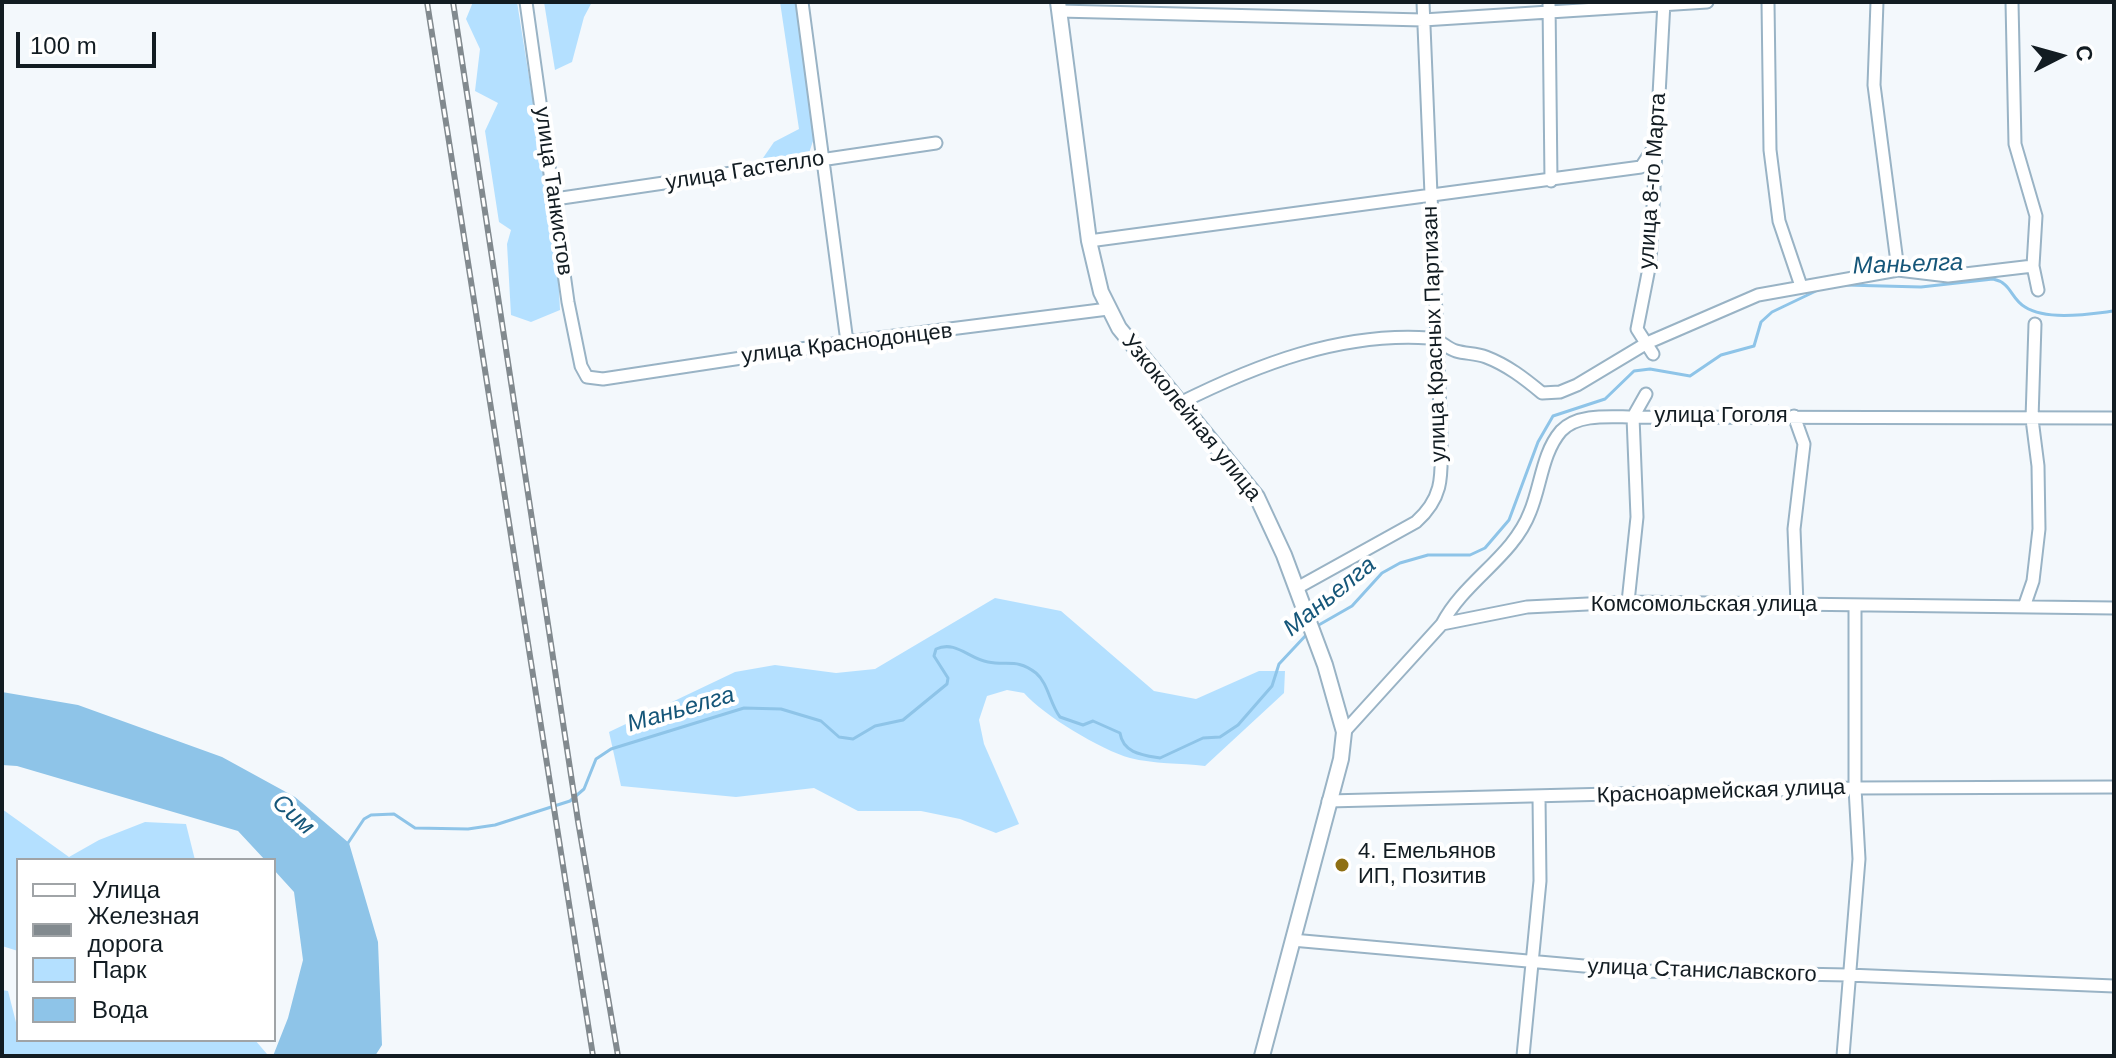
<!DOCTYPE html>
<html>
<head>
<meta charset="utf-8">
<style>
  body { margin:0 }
  #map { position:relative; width:2116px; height:1058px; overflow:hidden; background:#f3f8fc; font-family:Helvetica,sans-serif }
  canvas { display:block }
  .frame { position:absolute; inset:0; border:4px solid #121c22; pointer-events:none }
  .legend { position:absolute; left:16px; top:858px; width:260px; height:184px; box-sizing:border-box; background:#fff; border:2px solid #a0a4a7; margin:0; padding:10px 14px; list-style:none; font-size:24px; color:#121c22 }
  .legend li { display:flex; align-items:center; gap:16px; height:40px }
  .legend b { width:40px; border:2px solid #a0a4a7 }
  .north { position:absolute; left:2020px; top:16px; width:80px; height:80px; -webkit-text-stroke:6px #fff; paint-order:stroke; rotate:84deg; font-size:22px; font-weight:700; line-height:32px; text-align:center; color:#121c22 }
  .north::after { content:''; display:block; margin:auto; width:28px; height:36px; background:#121c22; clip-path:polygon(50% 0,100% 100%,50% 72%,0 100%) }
  .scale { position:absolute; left:16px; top:32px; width:140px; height:36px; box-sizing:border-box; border:4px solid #121c22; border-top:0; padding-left:10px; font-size:24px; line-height:28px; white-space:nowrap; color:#121c22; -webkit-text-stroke:6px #fff; paint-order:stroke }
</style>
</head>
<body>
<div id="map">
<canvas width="2116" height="1058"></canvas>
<div class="frame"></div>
<ul class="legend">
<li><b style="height:10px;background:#fff"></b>Улица</li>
<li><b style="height:10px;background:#828a8f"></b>Железная дорога</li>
<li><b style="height:22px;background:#b4e0ff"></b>Парк</li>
<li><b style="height:22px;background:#8ec4e8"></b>Вода</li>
</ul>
<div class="north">С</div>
<div class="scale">100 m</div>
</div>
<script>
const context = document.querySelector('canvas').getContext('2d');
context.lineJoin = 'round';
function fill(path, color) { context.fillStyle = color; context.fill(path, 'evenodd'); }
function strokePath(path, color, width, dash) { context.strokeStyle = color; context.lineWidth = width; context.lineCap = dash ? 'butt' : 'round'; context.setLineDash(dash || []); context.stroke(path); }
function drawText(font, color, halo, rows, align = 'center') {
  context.font = font + ' Helvetica,sans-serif'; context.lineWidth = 8; context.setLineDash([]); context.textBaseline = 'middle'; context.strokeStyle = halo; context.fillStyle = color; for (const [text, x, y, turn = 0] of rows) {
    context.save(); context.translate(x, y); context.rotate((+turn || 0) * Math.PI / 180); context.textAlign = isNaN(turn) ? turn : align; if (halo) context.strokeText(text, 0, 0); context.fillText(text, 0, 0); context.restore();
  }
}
fill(new Path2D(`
  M473,2h44l40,250 3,58 -29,12 -20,-7 -4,-71 4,-14 -12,-8 -14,-91 13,-28 -23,-12 5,-42 -14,-30z
  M544,2h48l-8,15 -12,45 -17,8z
  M780,2h16l18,136 -6,18 -45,2 11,-16 25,-13z
  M995,598l66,13 93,80 42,8 63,-28h26l-1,22 -79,73c-24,-3 -52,-2 -75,-8 -29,-8 -87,-43 -106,-65l-17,-3 -20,6 -8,24 5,24 35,80 -23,9 -36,-14 -39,-8h-63l-44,-23 -78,9 -115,-11 -12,-54 126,-60 40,-7 61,8 39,-4z
  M2,809l67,48 30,-17 46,-18 41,2 9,36h-177v91l-16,-5z
  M2,990l6,1 13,51 234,-2 12,14 -265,2z`), '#b4e0ff');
fill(new Path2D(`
  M2,692l76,13 144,52 73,40 54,46 29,99 4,103 -7,11h-102l15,-38 15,-58 -9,-68 -20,-22v-10h-9l-27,-29 -221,-65 -15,-1z`), '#8ec4e8');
strokePath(new Path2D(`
  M1845,285l76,2 72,-8c19,4 17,19 32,28 22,14 64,7 89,4
  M1317,626l35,-20 30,-33 18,-10 28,-8h42l15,-7 24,-28 29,-78 15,-26 52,-17 29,-28 16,-2 40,7 31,-21 33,-9 7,-24 11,-10 46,-22
  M348,843l16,-24 7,-4 23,-1 21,14 53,1 27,-4 75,-24 14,-12 12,-30 15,-10 133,-41 37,1 40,12 18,16 14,2 22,-13 28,-6 44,-36 1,-6 -14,-22 2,-7c20,-9 33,10 52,13 19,4 29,-4 48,11 12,10 14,31 24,44l23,8 10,-4 27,12c3,20 22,22 40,25l43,-20 17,-1 18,-12 34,-39 7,-22 29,-31`), '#8ec4e8', 3);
const minor = new Path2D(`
  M526,2l42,300 13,64 6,11 16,2 244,-37 261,-33
  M802,2l45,340
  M1549,2l2,179
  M1768,2l2,148 9,71 22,65
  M1877,2l-3,83 24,185
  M2012,2l3,142 21,72 -3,50 5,24
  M1059,11l364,9 284,-18
  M555,199l381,-56
  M1089,241l552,-74 17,-26
  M1653,354l-16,-25 13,-66 14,-261
  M1178,404c78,-39 162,-72 251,-66 11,1 17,10 27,13 10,3 20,2 30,6 21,8 38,21 56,36l18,-1 17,-7 70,-42 111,-48 140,-25 50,6 85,-10
  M1794,416l10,28 -10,85 3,75
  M1297,588l119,-66c30,-27 25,-50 25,-87l-18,-433
  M1628,602l9,-85 -4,-100 13,-23
  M2024,607l9,-26 6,-52 -1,-63 -6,-47 3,-95
  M1442,624c22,-43 71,-67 88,-112 11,-26 12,-59 31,-81 17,-18 50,-14 72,-14l481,1
  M1344,732l98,-108 85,-17 101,-5 486,6
  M1328,801l527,-13 259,-1
  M1292,940l348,31 208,4 266,11
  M1523,1056l17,-175 -1,-84
  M1843,1056l16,-197 -4,-71v-182`);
const tertiary = new Path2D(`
  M1058,2l31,239 12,51 18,36 138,169 27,58 41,110 19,67 -3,27 -79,297`);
strokePath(minor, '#99b3c5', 15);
strokePath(tertiary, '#99b3c5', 18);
strokePath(minor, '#fff', 11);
strokePath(tertiary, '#fff', 14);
const rail = new Path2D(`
  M427,2l166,1054
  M453,2l125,819 40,235`);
strokePath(rail, '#828a8f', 6);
strokePath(rail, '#fff', 3, [9]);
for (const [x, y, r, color] of [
  [1342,865,8,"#8e6f13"]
]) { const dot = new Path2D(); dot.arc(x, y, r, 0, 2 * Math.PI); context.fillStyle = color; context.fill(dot); strokePath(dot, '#fff', 3); }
drawText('22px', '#121c22', '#fff', [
  ["улица Гастелло",745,171,-9],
  ["улица 8-го Марта",1653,181,-86],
  ["улица Танкистов",553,191,82],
  ["улица Красных Партизан",1435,334,-92],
  ["улица Краснодонцев",847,344,-7],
  ["улица Гоголя",1721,416],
  ["Узкоколейная улица",1191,418,51],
  ["Комсомольская улица",1704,605],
  ["Красноармейская улица",1721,792,-2],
  ["улица Станиславского",1702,971,2]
]);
drawText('22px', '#121c22', '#fff', [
  ["4. Емельянов",1358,852],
  ["ИП, Позитив",1358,877]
], 'left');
drawText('italic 24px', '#155679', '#fff', [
  ["Маньелга",1908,265,-2],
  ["Маньелга",1330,597,-39],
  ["Маньелга",681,710,-16],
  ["Сим",293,815,42]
]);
</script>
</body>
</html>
